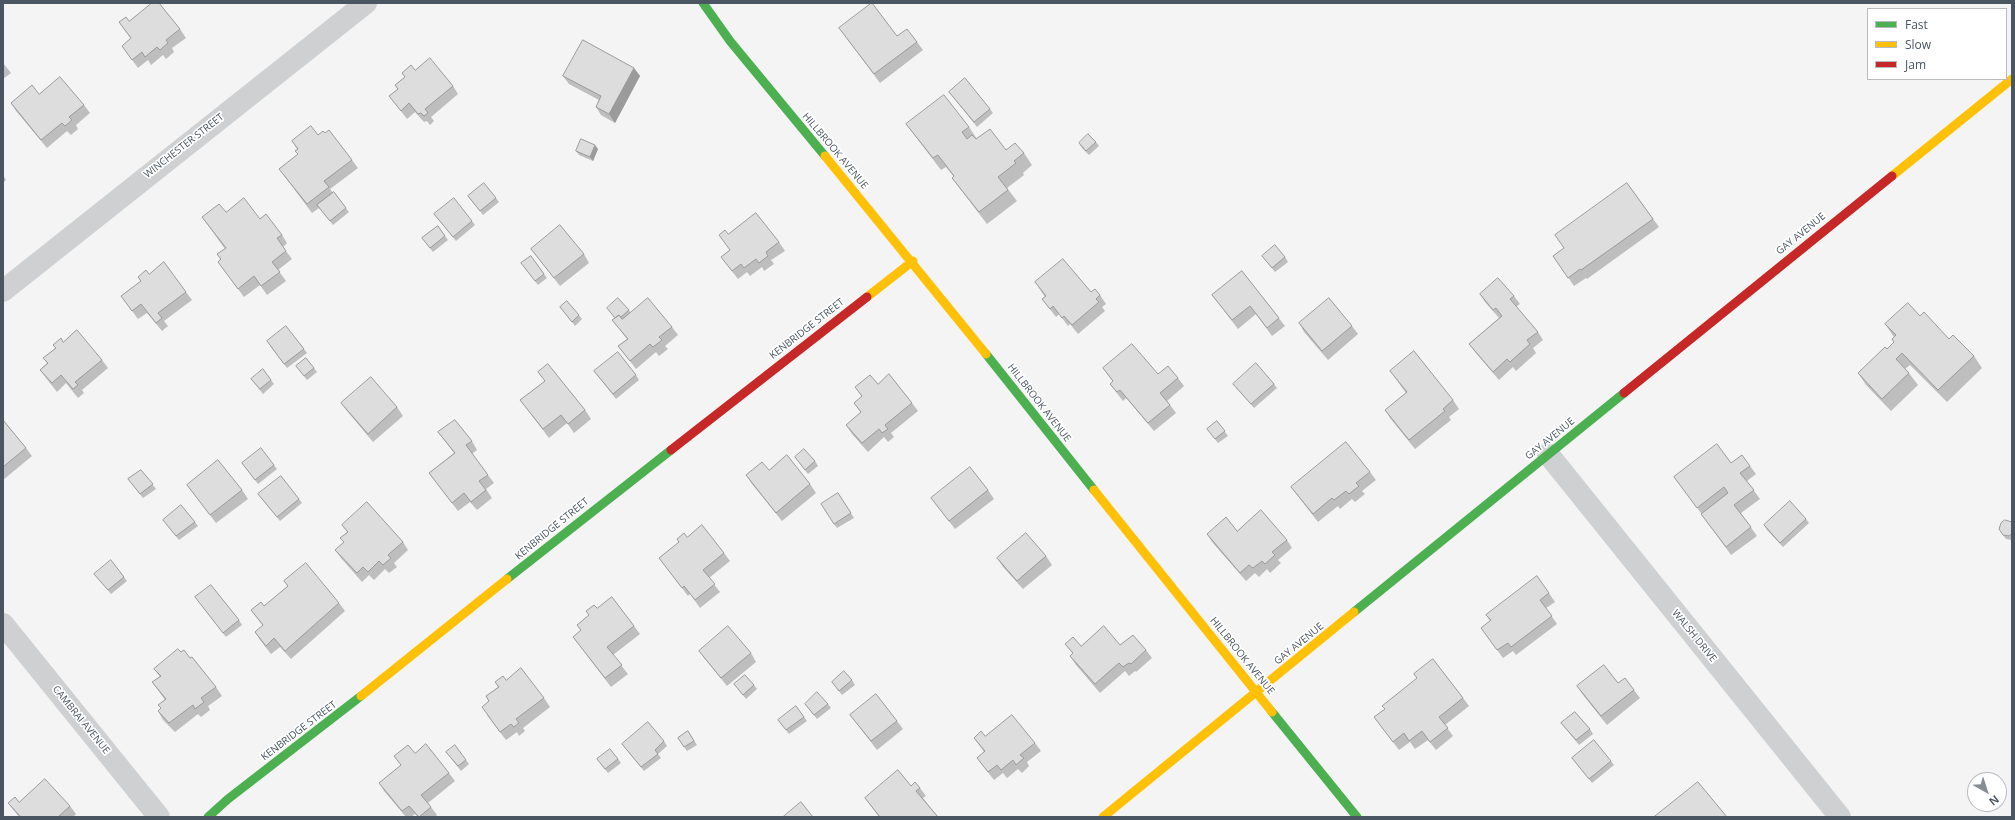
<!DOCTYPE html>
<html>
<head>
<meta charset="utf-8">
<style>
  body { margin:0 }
  #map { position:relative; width:2015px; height:820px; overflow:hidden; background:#f4f4f4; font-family:"Open Sans",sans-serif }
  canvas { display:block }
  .frame { position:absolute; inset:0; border:4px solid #4a5661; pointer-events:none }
  .legend { position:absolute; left:1867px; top:8px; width:140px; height:72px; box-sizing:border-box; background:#fff; border:1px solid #b7bbc0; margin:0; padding:5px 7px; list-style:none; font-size:12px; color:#4a5661 }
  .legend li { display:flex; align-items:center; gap:8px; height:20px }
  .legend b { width:20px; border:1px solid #b7bbc0 }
  .north { position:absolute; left:1967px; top:772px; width:40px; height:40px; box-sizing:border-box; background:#fff; border:1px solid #b7bbc0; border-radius:50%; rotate:141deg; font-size:11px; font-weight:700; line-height:16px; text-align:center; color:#4a5661 }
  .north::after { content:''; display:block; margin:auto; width:14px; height:18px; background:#868d94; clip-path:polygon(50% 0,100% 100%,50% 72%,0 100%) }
</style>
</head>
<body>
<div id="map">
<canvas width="2015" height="820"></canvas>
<div class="frame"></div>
<ul class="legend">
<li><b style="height:5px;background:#4caf50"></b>Fast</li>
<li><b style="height:5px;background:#ffc107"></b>Slow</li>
<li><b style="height:5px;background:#c62828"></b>Jam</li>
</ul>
<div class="north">N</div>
</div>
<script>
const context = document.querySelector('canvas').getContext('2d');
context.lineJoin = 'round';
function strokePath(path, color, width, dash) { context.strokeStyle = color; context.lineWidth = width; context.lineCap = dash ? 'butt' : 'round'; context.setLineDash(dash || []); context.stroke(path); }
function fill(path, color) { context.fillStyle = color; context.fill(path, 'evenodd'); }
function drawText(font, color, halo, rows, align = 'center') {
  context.font = font + ' "Open Sans",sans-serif'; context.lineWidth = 3.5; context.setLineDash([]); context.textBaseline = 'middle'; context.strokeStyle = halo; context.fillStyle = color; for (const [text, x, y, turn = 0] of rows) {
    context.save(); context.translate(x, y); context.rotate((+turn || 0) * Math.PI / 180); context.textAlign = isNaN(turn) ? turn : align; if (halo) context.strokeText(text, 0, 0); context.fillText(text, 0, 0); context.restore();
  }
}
strokePath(new Path2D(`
  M3,291l363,-288
  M1548,454l292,363
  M3,624l156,193`), '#ced0d2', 22);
strokePath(new Path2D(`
  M703,3l27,38 95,115
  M986,354l108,136
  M507,579l164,-129
  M1354,612l270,-219
  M1272,712l85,105
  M208,817l20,-18 133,-103`), '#4caf50', 9);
strokePath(new Path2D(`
  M825,156l161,198
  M1892,176l120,-97
  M867,297l46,-36
  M1094,490l178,222
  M361,696l146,-117
  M1103,817l251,-205`), '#ffc107', 9);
strokePath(new Path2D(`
  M1624,393l268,-217
  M671,450l196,-153`), '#c62828', 9);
fill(new Path2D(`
  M129,21l51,8 6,9 -14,10 2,4 -8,7 -3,-4 -12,10 -3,-5 -10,8 -16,-22 9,-7 -12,-17z
  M839,28l58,8 20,6 6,8 -43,33z
  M3,63l8,10 -8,6z
  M634,68l6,8 -25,47 -14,-8 -5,-8 3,-7 -30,-16 -6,-8z
  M415,70l38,16 5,8 -27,23 3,4 -4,4 -3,-4 -3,1 -9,-10 -8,7 -18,-23 9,-7 -3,-4 10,-8 -3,-4z
  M949,92l41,17 3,4 -16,14z
  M39,94l45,11 6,8 -14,12 2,4 -7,6 -4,-4 -20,17 -31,-37 -5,-8z
  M906,124l63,3 8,12 29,11 18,3 8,12 -9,8 1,2 -17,13 10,13 -30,23 -26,-34 -9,-12 2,-1 -8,-10 -5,3z
  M325,133l27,27 6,8 -28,21 19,23 -16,13 -14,-17 -7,5 -33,-44 19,-14 -1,-6 -5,-8z
  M1096,142l3,4 -10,9 -7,-7 -3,-5z
  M598,149l-5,12 -14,-6 -3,-4z
  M3,175l3,5 -3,3z
  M1627,183l32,44 -72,52 -1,-1 -12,8 -21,-30 11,-8z
  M468,196l28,2 3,4 -16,13z
  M226,212l34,7 22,16 5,8 -4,4 9,12 -14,11 8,11 -19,14 -7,-10 -16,12 -26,-35 2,-3 -3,-5 8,-5 -23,-32z
  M434,214l38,7 3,4 -19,16z
  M438,226l10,14 -15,12 -11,-14z
  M728,234l51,8 6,9 -14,9 3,4 -10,7 -2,-4 -12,9 -3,-4 -9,7 -17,-22 9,-7z
  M531,249l53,5 5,9 -29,23z
  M531,256l16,22 -9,7 -17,-22z
  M1262,256l23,1 3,5 -13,10z
  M1242,271l43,55 -13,10 -16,-22 -18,15 -26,-34z
  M149,274l37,18 6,8 -28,21 4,5 -6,5 -15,-18 -9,6 -17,-23 20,-15 -3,-4z
  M1035,282l56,10 9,3 6,9 -4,3 3,4 -27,23 -8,-10 -2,2 -9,-12 -3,3 -14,-18 3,-2z
  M1480,294l34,2 6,8 -4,3 22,25 5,8 -10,8 3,5 -20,18 -3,-4 -14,13 -24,-28 -6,-8 30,-26 -14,-16z
  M560,307l19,8 3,4 -7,7z
  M607,308l22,2 1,2 42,15 6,8 -13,11 3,3 -9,7 -3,-4 -20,17 -18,-23 9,-7 -15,-19 3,-2z
  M1920,316l29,23 25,17 8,12 -35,34 -37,-37 -5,4 4,4 9,12 -27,26 -25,-26 -8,-12 29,-24 7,-7v-5l-9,-13z
  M1299,323l53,3 6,8 -30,26 -24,-28z
  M63,342l39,18 6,8 -26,22 2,3 -6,5 -12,-15 -9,9 -11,-14 -6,-8 7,-7 -4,-5z
  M270,346l34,3 3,4 -20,15z
  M296,366l18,2 3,4 -10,8z
  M1103,368l55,6 20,4 6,8 -17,15 9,12 -22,18 -28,-33 -3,3 -7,-9 -6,-8 3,-2z
  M594,371l42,4 3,5 -23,19z
  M1390,371l63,29 6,9 -10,8 2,3 -36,29 -25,-31 -5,-8 21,-17z
  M538,372l47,38 6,9 -17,14 -7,-10 -18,15 -29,-38 25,-19z
  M251,379l20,1 3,4 -11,10z
  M878,384l34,19 6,8 -27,22 3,4 -6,5 -4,-5 -16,15 -16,-18 -6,-9 15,-12 -7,-10 8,-6 -7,-10z
  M1233,384h41l3,4 -23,20z
  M341,403l56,4 6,9 -30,26 -26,-31z
  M3,420l23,28 6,8 -29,24z
  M1217,421l11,15 -10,7 -11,-14z
  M438,432l34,9 5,9 -5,4 22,29 -8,6 6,9 -15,12 -7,-8 -12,9 -29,-38 25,-20z
  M795,457l20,4 3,5 -10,8z
  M242,463l32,2 3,4 -19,15z
  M1731,463l19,3 6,8 -9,7 13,18 -19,14 16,23 -26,19 -24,-33 -6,-8v-1l-27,-36z
  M141,470l15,19 -13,9 -15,-19z
  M769,470l41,14 6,9 -34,28 -30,-37 -6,-9z
  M1370,472l6,8 -14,11 3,3 -10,8 -3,-3 -12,10 -2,-3 -20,16 -21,-27 -6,-8z
  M187,485l55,5 6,9 -32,24z
  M988,490l6,9 -39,30 -24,-31z
  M838,493l16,25 -17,10 -3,-4z
  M258,494l41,5 3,4 -22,18z
  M1806,519l3,4 -26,24 -16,-17 -3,-5z
  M195,522l3,4 -19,14 -13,-16z
  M2012,522v18l-6,-1 -3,-4z
  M342,525l61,17 5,8 -14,13 3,4 -8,6 -4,-4 -11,11 -5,-5 -7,7 -21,-24 -6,-8 9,-8 -4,-4 7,-6z
  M1237,531l50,9 5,8 -14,12 3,3 -11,10 -3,-4 -8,8 -4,-4 -9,8 -34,-39 -5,-8z
  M687,537l37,16 6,8 -21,17 11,14 -20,16 -10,-14 -2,2 -29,-38z
  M1046,556l6,9 -29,24 -20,-22 -6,-9z
  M94,574l30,3 3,4 -16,13z
  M284,581l55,22 6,8 -54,48 -11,-12 -9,7 -11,-14 -5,-8 8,-6 -12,-16 13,-4 24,-20z
  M1549,593l6,9 -9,6 11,16 -41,31 -3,-4 -10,7 -22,-30 9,-7 -4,-6z
  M199,602l40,18 3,5 -16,12z
  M597,608l37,18 6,8 -27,21 15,19 -17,13 -38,-50 8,-6 -4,-6z
  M1065,644l16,2 39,-1 26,5 6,8 -16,14 -1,-1 -6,5 -4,-5 -25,22 -24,-28 -6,-9 3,-2z
  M699,651l52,2 5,9 -29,24 -22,-27z
  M181,652l9,6 26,29 6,9 -14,10 2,4 -9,7 -3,-3 -23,18 -12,-12 -5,-9 3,-2 4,-9 -13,-18 8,-5 -6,-8z
  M1414,674l49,24 6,8 -24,19 8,11 -17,14 -8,-10 -13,9 -5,-7 -11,8 -25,-33 11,-8 32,-31z
  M506,680l38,18 6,9 -27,21 2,3 -6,5 -2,-4 -11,8 -19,-25 2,-14 -3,-5 12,-9 -3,-5z
  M852,680l3,5 -13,10 -10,-13z
  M1618,683l16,7 6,8 -33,27 -24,-30 -6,-9z
  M734,684l20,1 3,4 -11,10z
  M805,704h23l3,4 -14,11z
  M850,715l47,6 6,8 -26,21z
  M804,717l3,4 -18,13 -11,-14z
  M1561,723l29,6 3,5 -14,11z
  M688,731l9,14 -10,6 -9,-13z
  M985,736l50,7 6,8 -14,11 2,4 -7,7 -4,-4 -11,9 -4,-5 -9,7 -17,-22 7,-6 -10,-14z
  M664,741l3,5 -9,8 3,4 -17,13 -22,-27z
  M446,752l20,8 3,4 -8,7z
  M415,753l34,20 6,8 -27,22 9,12 -2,2h-17l-3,-3 -4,3h-5l-22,-26 -5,-8 22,-18 -7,-9z
  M1572,758l39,3 3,4 -22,18z
  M597,759h21l3,4 -13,10z
  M911,786l9,2 6,8 -3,2 15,19h-59l-14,-19z
  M19,802l51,4 6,8 -3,3h-54l-11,-14z`), '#bebebf');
fill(new Path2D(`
  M634,68l6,8 -25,47 -6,-9z
  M595,145l3,4 -5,12 -3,-4z`), '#9b9b9b');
const building = new Path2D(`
  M152,3h7l21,26 -14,11 2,3 -8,7 -3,-3 -12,10 -3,-5 -10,8 -10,-14 9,-8 -12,-16 7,-5 3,4z
  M872,3l25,33 10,-7 10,13 -43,32 -35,-46z
  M583,40l51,28 -25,46 -13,-7 5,-11 -38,-20z
  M430,58l23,28 -28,23 3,4 -4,3 -3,-3 -3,1 -9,-11 -8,8 -12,-15 9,-7 -3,-4 10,-8 -3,-4 9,-8 4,5z
  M60,77l24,28 -15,12 3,3 -7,6 -3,-3 -21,17 -30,-37 21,-18 7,9z
  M965,78l25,31 -16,13 -25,-30z
  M944,95l25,32 -7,5 5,7 5,-4 4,4 14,-10 16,21 9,-7 9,10 -10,8 2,2 -18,14 10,13 -29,22 -27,-34 2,-2 -16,-21 -5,3 -27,-34z
  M311,126l7,9 5,-4 2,2 4,-3 23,30 -28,21 5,6 -22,17 -28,-35 19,-15 -3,-3 3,-2 -6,-8z
  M1088,134l8,8 -10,9 -7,-8z
  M581,139l14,6 -5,12 -14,-6z
  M484,183l12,15 -16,13 -12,-15z
  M1627,183l26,36 -72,51 -1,-1 -12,9 -15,-22 11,-8 -9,-13z
  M334,192l12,16 -16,13 -13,-16z
  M244,198l16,21 6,-5 16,21 -5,3 9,13 -14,11 8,10 -19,14 -7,-10 -16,13 -20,-27 3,-3 -4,-5 9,-6 -24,-31 17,-13 7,8z
  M454,198l18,23 -19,16 -19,-23z
  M756,213l23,29 -13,10 2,4 -9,7 -3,-4 -12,9 -3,-4 -9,7 -11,-14 9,-7 -11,-15 6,-5 3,4z
  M560,225l24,29 -30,24 -23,-29z
  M438,226l7,10 -15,12 -8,-10z
  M1275,245l10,12 -13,11 -10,-12z
  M531,256l13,18 -9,7 -14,-18z
  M1063,259l28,33 4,-3 5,6 -4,4 3,3 -27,23 -8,-9 -2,2 -9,-12 -3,3 -8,-10 4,-3 -11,-14z
  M164,262l22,30 -28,21 4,5 -6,5 -15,-19 -9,7 -11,-15 20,-15 -3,-4 8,-7 3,4z
  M1242,271l37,47 -12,10 -17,-22 -18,14 -20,-25z
  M1498,278l16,18 -4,3 28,33 -11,8 3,4 -20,18 -3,-3 -14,13 -24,-28 33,-28 -6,-8 -3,2 -13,-16z
  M618,298l11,12 -8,7 -2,-2 -4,3 -8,-10z
  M648,298l24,29 -13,10 3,3 -9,7 -3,-3 -20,17 -12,-15 10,-7 -16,-19 7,-5 3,4z
  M1329,298l23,28 -30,25 -23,-28z
  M567,301l12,14 -7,7 -12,-15z
  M1908,303l12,13 4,-4 25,27 4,-4 21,21 -36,34 -36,-37 -6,6 13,14 -27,26 -24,-26 27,-26 2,2 7,-7 -2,-3 4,-4 -11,-11z
  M286,326l18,23 -20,15 -17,-23z
  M77,330l25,30 -27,22 3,3 -5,4 -12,-14 -9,8 -12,-13 8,-7 -5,-5 13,-10 -3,-3 8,-7 2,4z
  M1132,344l26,30 10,-8 10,12 -18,15 10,12 -22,18 -28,-33 -3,2 -7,-8 3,-3 -10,-13z
  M1414,351l39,49 -10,9 2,2 -36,29 -24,-30 22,-18 -17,-21z
  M618,352l18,23 -23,19 -19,-23z
  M306,358l8,10 -10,8 -8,-10z
  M1256,363l18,21 -23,20 -18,-20z
  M548,364l37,46 -17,14 -7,-9 -18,14 -23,-29 25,-19 -7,-9z
  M263,369l8,11 -11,9 -9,-10z
  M889,374l23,29 -27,22 3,4 -6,4 -3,-4 -17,14 -16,-18 15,-13 -7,-9 8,-7 -7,-9 15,-12 8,9z
  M371,377l26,30 -29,27 -27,-31z
  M3,420l23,28 -23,19z
  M455,420l17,21 -6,4 22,30 -9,6 7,9 -15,12 -7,-9 -12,10 -23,-30 26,-20 -17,-21z
  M1217,421l8,10 -10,8 -8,-10z
  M1346,442l24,30 -14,11 3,3 -10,8 -3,-3 -12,9 -2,-2 -19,16 -22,-27z
  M1717,444l14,19 11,-8 8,11 -10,7 14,17 -20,15 17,22 -25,20 -25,-33 27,-21 -4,-6 -27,21 -23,-31z
  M261,448l13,17 -19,15 -13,-17z
  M804,449l11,12 -10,9 -10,-13z
  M787,455l23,29 -34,29 -30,-38 16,-13 7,8z
  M218,460l24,30 -32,25 -23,-30z
  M970,467l18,23 -39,31 -18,-23z
  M141,470l12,14 -13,10 -12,-15z
  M281,476l18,23 -22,18 -19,-23z
  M838,493l13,20 -17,11 -13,-20z
  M1790,501l16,18 -26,24 -16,-18z
  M367,502l36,40 -15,13 3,3 -8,7 -4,-4 -11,11 -5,-5 -6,6 -22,-23 9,-8 -4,-4 8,-6 -6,-7z
  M181,505l14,17 -19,14 -13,-16z
  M1261,510l26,30 -15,12 3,3 -10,9 -3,-3 -9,7 -4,-3 -9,8 -33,-39 19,-17 11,14z
  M2005,520l7,2v11l-3,3 -6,-1 -4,-6 2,-6z
  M702,525l22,28 -21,17 12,14 -20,16 -11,-14 -2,2 -23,-30 20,-16 -2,-3 7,-6 3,4z
  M1026,533l20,23 -29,25 -20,-23z
  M111,560l13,17 -16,13 -14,-16z
  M306,563l33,40 -54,48 -11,-13 -8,8 -11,-14 8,-7 -12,-15 10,-8 3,4 24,-20 -4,-5z
  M1537,576l12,17 -9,7 12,16 -41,31 -3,-4 -11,7 -16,-22 10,-8 -5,-5z
  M211,585l28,35 -16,13 -28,-36z
  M612,597l22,29 -27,21 15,18 -17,13 -32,-41 8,-7 -4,-5 12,-10 -3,-4 8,-6 3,3z
  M728,626l23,27 -30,25 -22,-27z
  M1104,626l16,19 13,-10 13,15 -15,14 -2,-1 -6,4 -4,-4 -24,21 -25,-28 3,-3 -8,-9 8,-7 8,9z
  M178,649l3,3 3,-2 6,8 2,-1 24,30 -15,11 3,4 -9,7 -2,-4 -24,18 -11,-12 3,-3 -3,-3 8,-6 -14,-17 9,-6 -7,-7z
  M1433,659l30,39 -24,19 9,11 -18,14 -8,-11 -13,10 -5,-8 -11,9 -19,-25 11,-8 -3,-3 35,-28 -3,-4z
  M1604,665l14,18 7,-5 9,12 -33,26 -24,-30z
  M521,668l23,30 -28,21 3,4 -5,4 -3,-3 -11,8 -18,-25 7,-6 -3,-5 13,-9 -4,-5 8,-6 3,4z
  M844,671l8,9 -13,11 -7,-9z
  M745,675l9,10 -11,10 -9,-11z
  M817,692l11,12 -14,11 -9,-11z
  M876,694l21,27 -26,20 -21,-26z
  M796,706l8,11 -18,13 -8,-10z
  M1575,712l15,17 -14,11 -15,-17z
  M1012,715l23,28 -15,12 4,3 -8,7 -3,-5 -12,10 -4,-5 -9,7 -11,-14 8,-7 -11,-13 7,-7 4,5z
  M648,722l16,19 -9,9 3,4 -17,13 -19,-23z
  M688,731l6,10 -10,6 -6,-9z
  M1594,740l17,21 -22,18 -17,-21z
  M426,744l23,29 -28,22 10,12 -12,10 -10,-11 -7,5 -23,-28 22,-18 -7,-9 14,-11 7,8z
  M455,745l11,15 -8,6 -12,-14z
  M610,749l8,10 -13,10 -8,-10z
  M898,770l13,16 4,-4 5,6 -4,3 22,26h-58l-15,-19z
  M45,779l25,27 -12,11h-39l1,-1 -12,-13 7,-6 4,5z
  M1698,782l29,35h-73z
  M801,802l12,15h-30z`);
fill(building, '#ddddde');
strokePath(building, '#9b9b9b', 1);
drawText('10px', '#4a5661', '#fff', [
  ["WINCHESTER STREET",184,146,-38],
  ["HILLBROOK AVENUE",835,151,50],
  ["GAY AVENUE",1801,234,-39],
  ["KENBRIDGE STREET",807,329,-38],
  ["HILLBROOK AVENUE",1039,403,52],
  ["GAY AVENUE",1550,439,-39],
  ["KENBRIDGE STREET",552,529,-39],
  ["WALSH DRIVE",1694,636,51],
  ["GAY AVENUE",1299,644,-39],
  ["HILLBROOK AVENUE",1242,656,51],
  ["CAMBRAI AVENUE",81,720,51],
  ["KENBRIDGE STREET",299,731,-37]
]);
</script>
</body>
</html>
